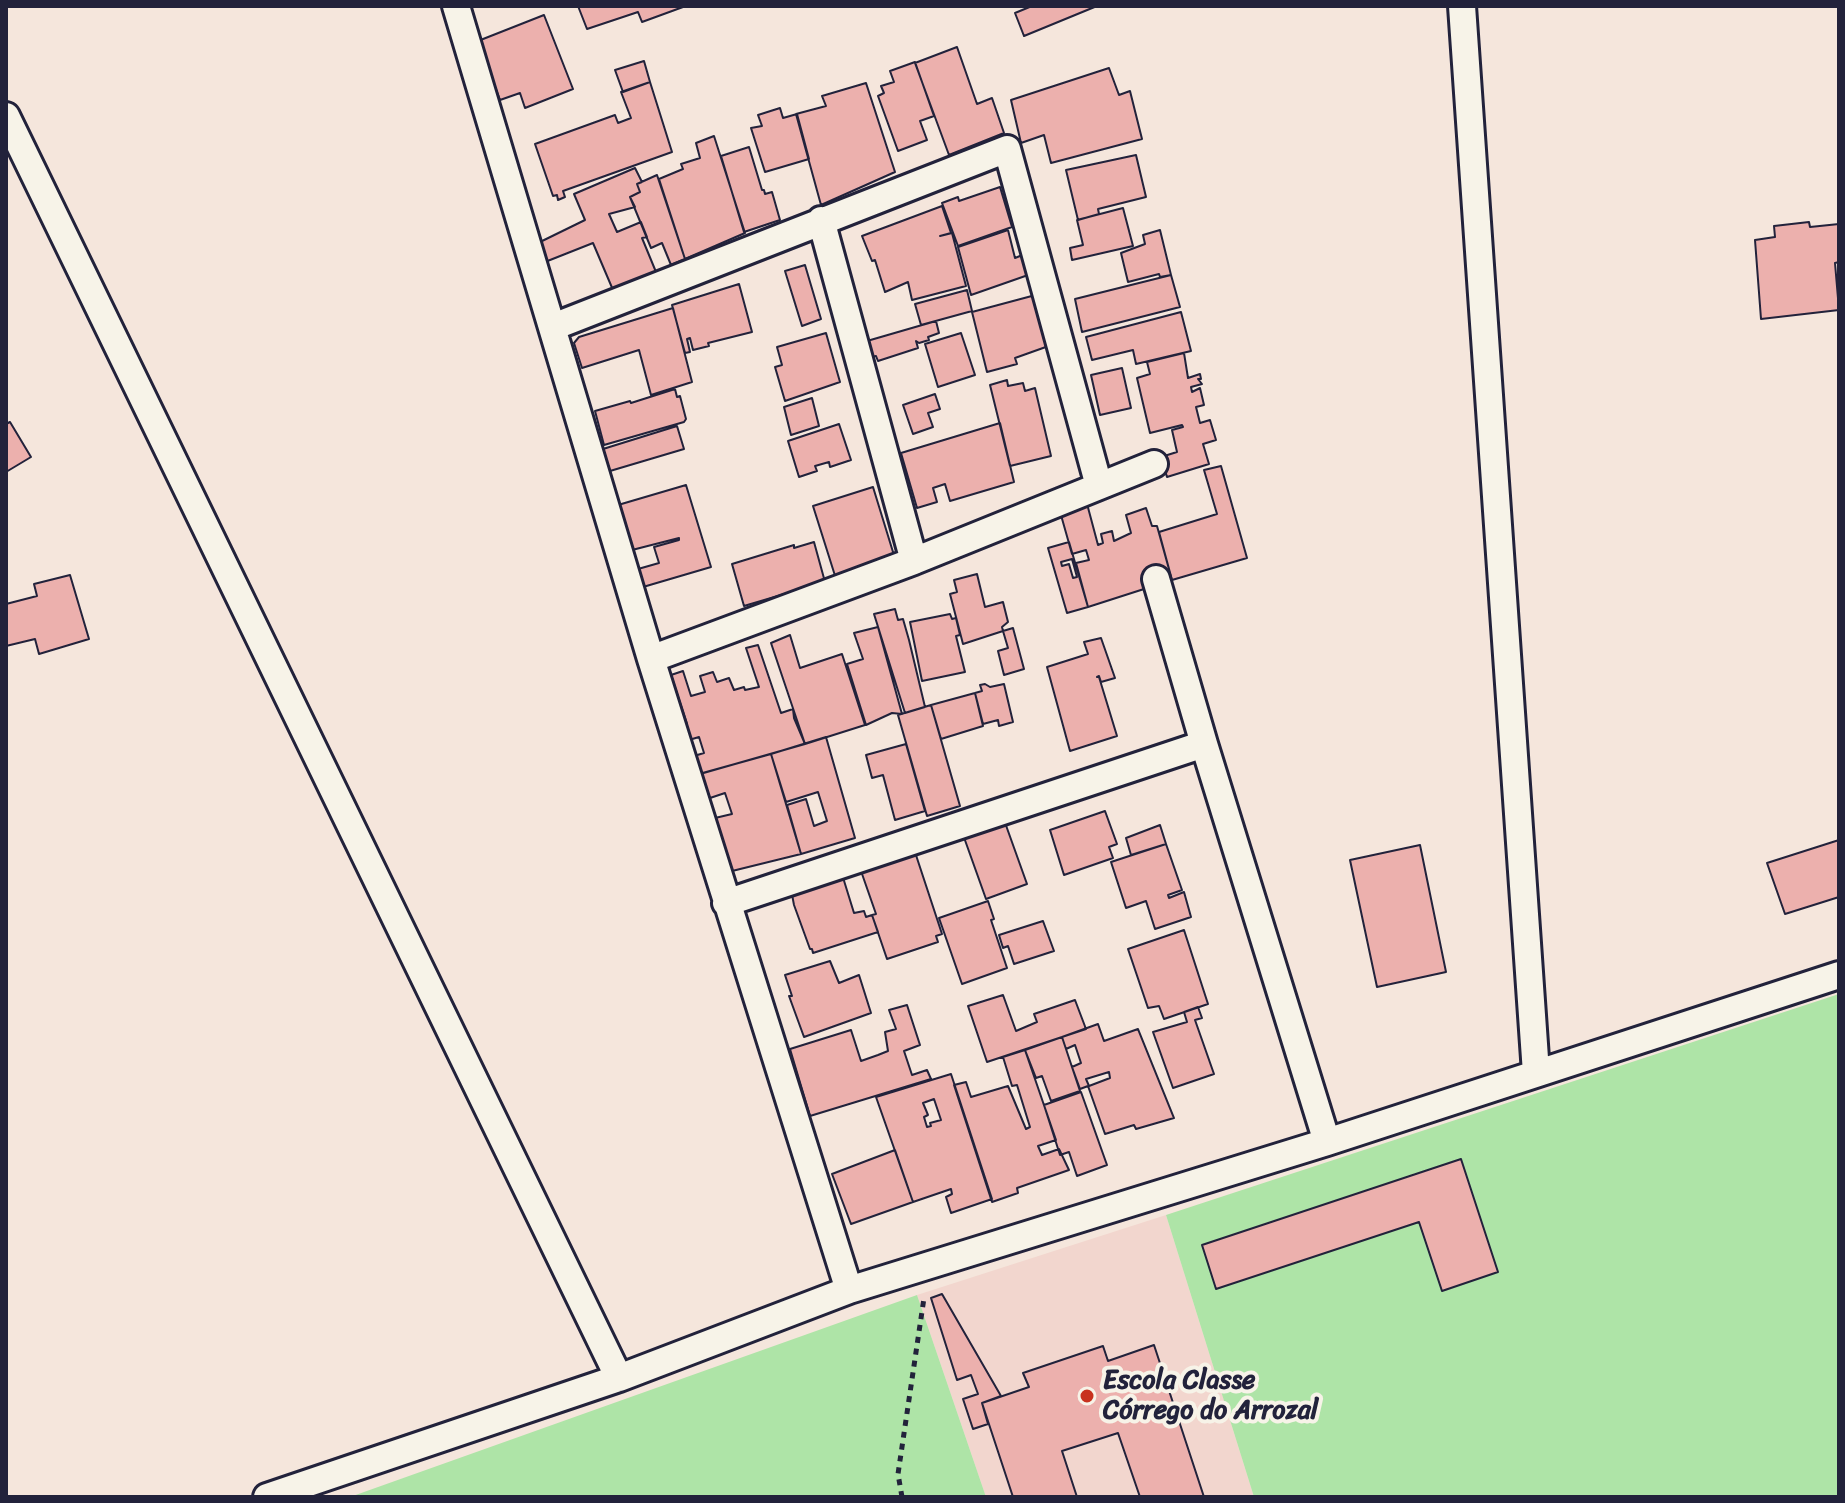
<!DOCTYPE html>
<html>
<head>
<meta charset="utf-8">
<style>
  body { margin:0 }
  #map { position:relative; width:1845px; height:1503px; overflow:hidden; background:#f5e6dc; font-family:Sriracha,sans-serif }
  canvas { display:block }
  .frame { position:absolute; inset:0; border:8px solid #22223b; pointer-events:none }
</style>
</head>
<body>
<div id="map">
<canvas width="1845" height="1503"></canvas>
<div class="frame"></div>
</div>
<script>
const context = document.querySelector('canvas').getContext('2d');
context.lineJoin = 'round';
function fill(path, color) { context.fillStyle = color; context.fill(path, 'evenodd'); }
function strokePath(path, color, width, dash) { context.strokeStyle = color; context.lineWidth = width; context.lineCap = dash ? 'butt' : 'round'; context.setLineDash(dash || []); context.stroke(path); }
function drawText(font, color, halo, rows, align = 'center') {
  context.font = font + ' Sriracha,sans-serif'; context.lineWidth = 8; context.setLineDash([]); context.textBaseline = 'middle'; context.strokeStyle = halo; context.fillStyle = color; for (const [text, x, y, turn = 0] of rows) {
    context.save(); context.translate(x, y); context.rotate((+turn || 0) * Math.PI / 180); context.textAlign = isNaN(turn) ? turn : align; if (halo) context.strokeText(text, 0, 0); context.fillText(text, 0, 0); context.restore();
  }
}
fill(new Path2D(`
  M1166,1215l88,282h-268l-69,-202z`), '#f2d6ce');
fill(new Path2D(`
  M1839,994v503h-585l-88,-282z
  M917,1295l69,202h-636z`), '#aee4a7');
const building = new Path2D(`
  M578,6h105v1l-41,15 -4,-10 -51,17z
  M1032,6h65l-73,30 -9,-23z
  M544,15l29,74 -48,19 -5,-15 -20,7 -22,-59z
  M957,47l20,57 15,-6 12,35 -55,22 -34,-92z
  M644,61l6,21 -27,10 -8,-22z
  M915,62l19,54 -14,5 7,19 -29,11 -20,-55 6,-3 -3,-7 13,-4 -4,-11z
  M1109,68l10,27 11,-4 12,48 -91,24 -7,-28 -23,8 -10,-43z
  M650,82l22,70 -109,39 2,6 -7,3 -1,-5 -4,1 -18,-52 80,-29 3,8 13,-5 -10,-26z
  M866,83l29,89 -74,33 -25,-91 30,-8 -4,-10z
  M780,108l3,10 14,-4 12,45 -44,13 -14,-44 11,-2 -4,-11z
  M714,136l31,97 -60,26 -26,-80 24,-10 -2,-5 19,-6 -4,-15z
  M749,147l13,43h2l1,4 7,-2 8,28 -36,12 -23,-76z
  M1136,155l10,42 -48,12 1,5 -21,6 -12,-50z
  M635,168l7,14 -5,2 3,8 -10,5 5,10 -26,7 8,18 24,-10 6,15 -5,1 14,34 -43,18 -20,-47 -48,19 -7,-19 47,-23 -11,-26z
  M657,175l28,84 -14,6 -9,-22 -11,5 -21,-51 10,-5 -3,-8z
  M1000,187l12,40 -54,19 -16,-43 16,-6 1,4z
  M942,206l9,27 -11,3 12,-3 14,53 -54,14 -4,-18 -23,10 -10,-32 -3,1 -10,-25z
  M1123,208l10,38 -61,14 -2,-12 13,-3 -6,-25z
  M1809,222l1,5 29,-3v38l-4,1 4,47 -78,9 -6,-79 20,-3 -1,-11z
  M1008,230l7,28 10,-4 6,20 -60,21 -13,-48z
  M1160,230l11,45 -11,2 -1,-3 -31,8 -7,-29 24,-9 -2,-9z
  M805,265l16,54 -19,7 -17,-55z
  M1171,275l9,32 -98,25 -7,-33z
  M739,284l13,48 -44,11 1,3 -16,4 -3,-12 -3,1 3,13 -5,1 -13,-48z
  M967,290l5,21 -51,14 -6,-21z
  M1043,293l14,50 -42,15 2,6 -30,8 -15,-60z
  M673,308l19,74 -41,13 -12,-45 -57,18 -8,-25 5,-6z
  M1181,312l10,39 -55,13 -3,-14 -41,10 -6,-23z
  M936,321l3,12 -11,4 1,3 -10,3 -3,-2 2,7 -40,13 -2,-5 -6,1 -3,-16z
  M826,333l14,49 -55,19 -10,-34 7,-2 -5,-18z
  M961,333l14,42 -37,12 -13,-43z
  M1184,353l4,25 12,-4 1,5h-3l4,5 -11,3 1,5 8,-4 4,17 -8,2 4,16 10,-3 6,20 -13,4 6,20 -42,13 -6,-20 16,-5 -5,-22 11,-3 -1,-2 -32,8 -13,-55 13,-4 -3,-12z
  M1122,368l9,40 -31,7 -9,-40z
  M1007,380l1,6 15,-3 2,8 10,-3 16,68 -41,10 -20,-81z
  M675,389l2,8 3,-1 6,23 -2,3 -80,23 -9,-34 35,-10 1,2z
  M935,394l5,15 -12,4 5,14 -20,7 -10,-29z
  M812,398l7,28 -28,9 -7,-28z
  M10,422l21,35 -25,15v-48z
  M1000,423l14,59 -64,19 -5,-17 -12,4 4,14 -20,6 -16,-55z
  M839,424l12,36 -21,7 -1,-5 -14,4 2,5 -18,6 -11,-36z
  M677,426l7,23 -74,22 -7,-22z
  M1221,466l26,92 -75,22 -13,-48 58,-18 -13,-44z
  M686,485l25,82 -68,20 -5,-18 21,-6 -5,-16 25,-7v-2l-47,12 -14,-45z
  M873,487l24,78 -60,17 -24,-76z
  M1086,500l12,45 5,-2 -2,-9 11,-3 2,10 17,-8 -5,-18 20,-7 6,18h5l15,54 -84,27 -12,-44 13,-3 -3,-10 -14,4 -13,-46z
  M814,542l11,40 -81,24 -12,-42 62,-19v3z
  M1069,542l19,65 -21,6 -19,-65zM1072,559l5,18 -4,1 -4,-14 -7,2 -1,-4z
  M977,574l8,33 18,-5 5,20 -6,5 1,4 -40,13 -13,-50 7,-2 -3,-12z
  M70,575l19,64 -50,15 -4,-15 -29,7v-42l31,-8 -3,-12z
  M895,609l3,11 5,-1 6,21 16,67 -20,6 -31,-99z
  M950,614l2,5 4,-1 4,17 -4,1 9,36 -43,9 -12,-59z
  M878,627l24,87 -10,-1 -26,12 -19,-61 16,-5 -9,-26z
  M1013,628l11,41 -20,6 -6,-24 10,-3 -5,-17z
  M790,635l10,33 42,-14 23,71 -60,19 -34,-101z
  M1101,638l14,40 -14,4 -2,-6 -2,1h2l18,59 -47,15 -23,-84 41,-13 -4,-12z
  M758,645l23,68 12,-4 1,9 11,26 -105,30 -6,-18 10,-3 -5,-16 -10,3 -5,-15 3,-1 -16,-49 12,-4 8,25 14,-4 -5,-16 13,-4 4,10 12,-4 5,12 10,-3 1,3 14,-3 -13,-39z
  M985,684l5,3 14,-3 9,38 -14,4 -1,-6 -15,4 -8,-31 7,-2 -2,-6z
  M975,693l8,33 -42,13 -10,-34z
  M931,705l29,101 -33,10 -29,-101z
  M826,737l29,101 -54,16 -14,-49 19,-6 8,27 13,-5 -9,-29 -32,10 -15,-48z
  M906,744l19,67 -30,9 -12,-45 -11,3 -6,-23z
  M771,754l30,100 -73,18 -13,-54 17,-4 -7,-21 -18,6 -8,-25z
  M1105,811l12,33 -8,3 4,11 -49,17 -14,-45z
  M1003,817l24,67 -41,15 -25,-70z
  M1160,825l6,19 -35,11 -5,-17z
  M1839,840v57l-54,17 -18,-51z
  M912,843l30,91 -6,2 2,6 -51,17 -15,-44 4,-1 -15,-43z
  M1166,844l16,46 -14,5 1,3 15,-6 7,25 -36,12 -9,-28 -20,7 -15,-46z
  M1420,845l26,127 -69,15 -27,-127z
  M841,871l13,42 10,-2 2,6 6,-2 6,17 -65,21 -1,-4h-2l-16,-44 -4,-21z
  M988,901l6,18 -3,1 16,48 -45,16 -23,-66z
  M1043,921l11,30 -40,13 -6,-18 -5,2 -4,-13z
  M1184,930l24,74 -44,15 -5,-13 -11,2 -20,-59z
  M830,961l9,22 20,-8 12,38 -67,24 -15,-41h3l-7,-21z
  M1003,995l13,36 21,-9 -3,-8 41,-14 11,29 -99,33 -19,-56z
  M907,1005l13,40 -16,6 8,24 15,-5 4,9 -121,37 -20,-67 61,-19 10,31 17,-6 10,-4 -3,-19 11,-3 -7,-19z
  M1198,1007l4,11 -7,2 19,54 -41,14 -20,-56 34,-10 -3,-10z
  M1098,1024l6,17 34,-12 36,89 -38,11 -2,-4 -29,9 -17,-48 -8,3 -8,-22 9,-4 -6,-18 -9,4 -4,-12zM1109,1072l1,6 -21,8 -3,-7z
  M1062,1037l18,54 -29,10 -9,-25 -6,2 -11,-28z
  M1025,1050l31,90 -18,6 4,9 17,-6 10,21 -52,18 1,5 -26,9 -38,-117 12,-3 5,15 37,-11 18,43 4,-2 -13,-42 -5,1 -9,-29z
  M951,1074l41,125 -41,14 -5,-16 6,-3 -1,-5 -38,13 -37,-105zM934,1099l7,21 -11,3 1,3 -4,1 -3,-10 4,-2 -5,-12z
  M1081,1092l26,73 -30,11 -8,-24 -9,3 -16,-50z
  M895,1150l18,52 -62,22 -19,-50z
  M1461,1159l37,113 -56,19 -23,-69 -203,67 -14,-44z
  M942,1294l59,102 -19,7 6,21 -15,5 -10,-30 15,-5 -7,-19 -14,5 -26,-82z
  M1154,1345l50,152h-64l-22,-64 -56,18 15,46h-64l-31,-94 47,-16 -6,-14 80,-27 5,15z`);
fill(building, '#ecb0ad');
strokePath(building, '#22223b', 2);
const minor = new Path2D(`
  M456,6l195,653 198,631
  M1462,6l74,1067
  M6,116l613,1262
  M821,220l93,341
  M553,327l454,-178 92,337
  M1156,579l48,165 123,398
  M651,659l263,-98 240,-97
  M726,903l478,-159
  M267,1497l352,-119 230,-88 478,-148 512,-167`);
strokePath(minor, '#22223b', 32);
strokePath(new Path2D(`
  M902,1497l-4,-23 26,-176`), '#22223b', 5, [6, 6]);
strokePath(minor, '#f7f3e8', 26);
for (const [x, y, r, color] of [
  [1087,1396,8,"#c8321e"]
]) { const dot = new Path2D(); dot.arc(x, y, r, 0, 2 * Math.PI); context.fillStyle = color; context.fill(dot); strokePath(dot, '#f7f3e8', 3); }
drawText('bold 26px', '#22223b', '#f7f3e8', [
  ["Escola Classe",1103,1381],
  ["Córrego do Arrozal",1103,1411]
], 'left');
</script>
</body>
</html>
